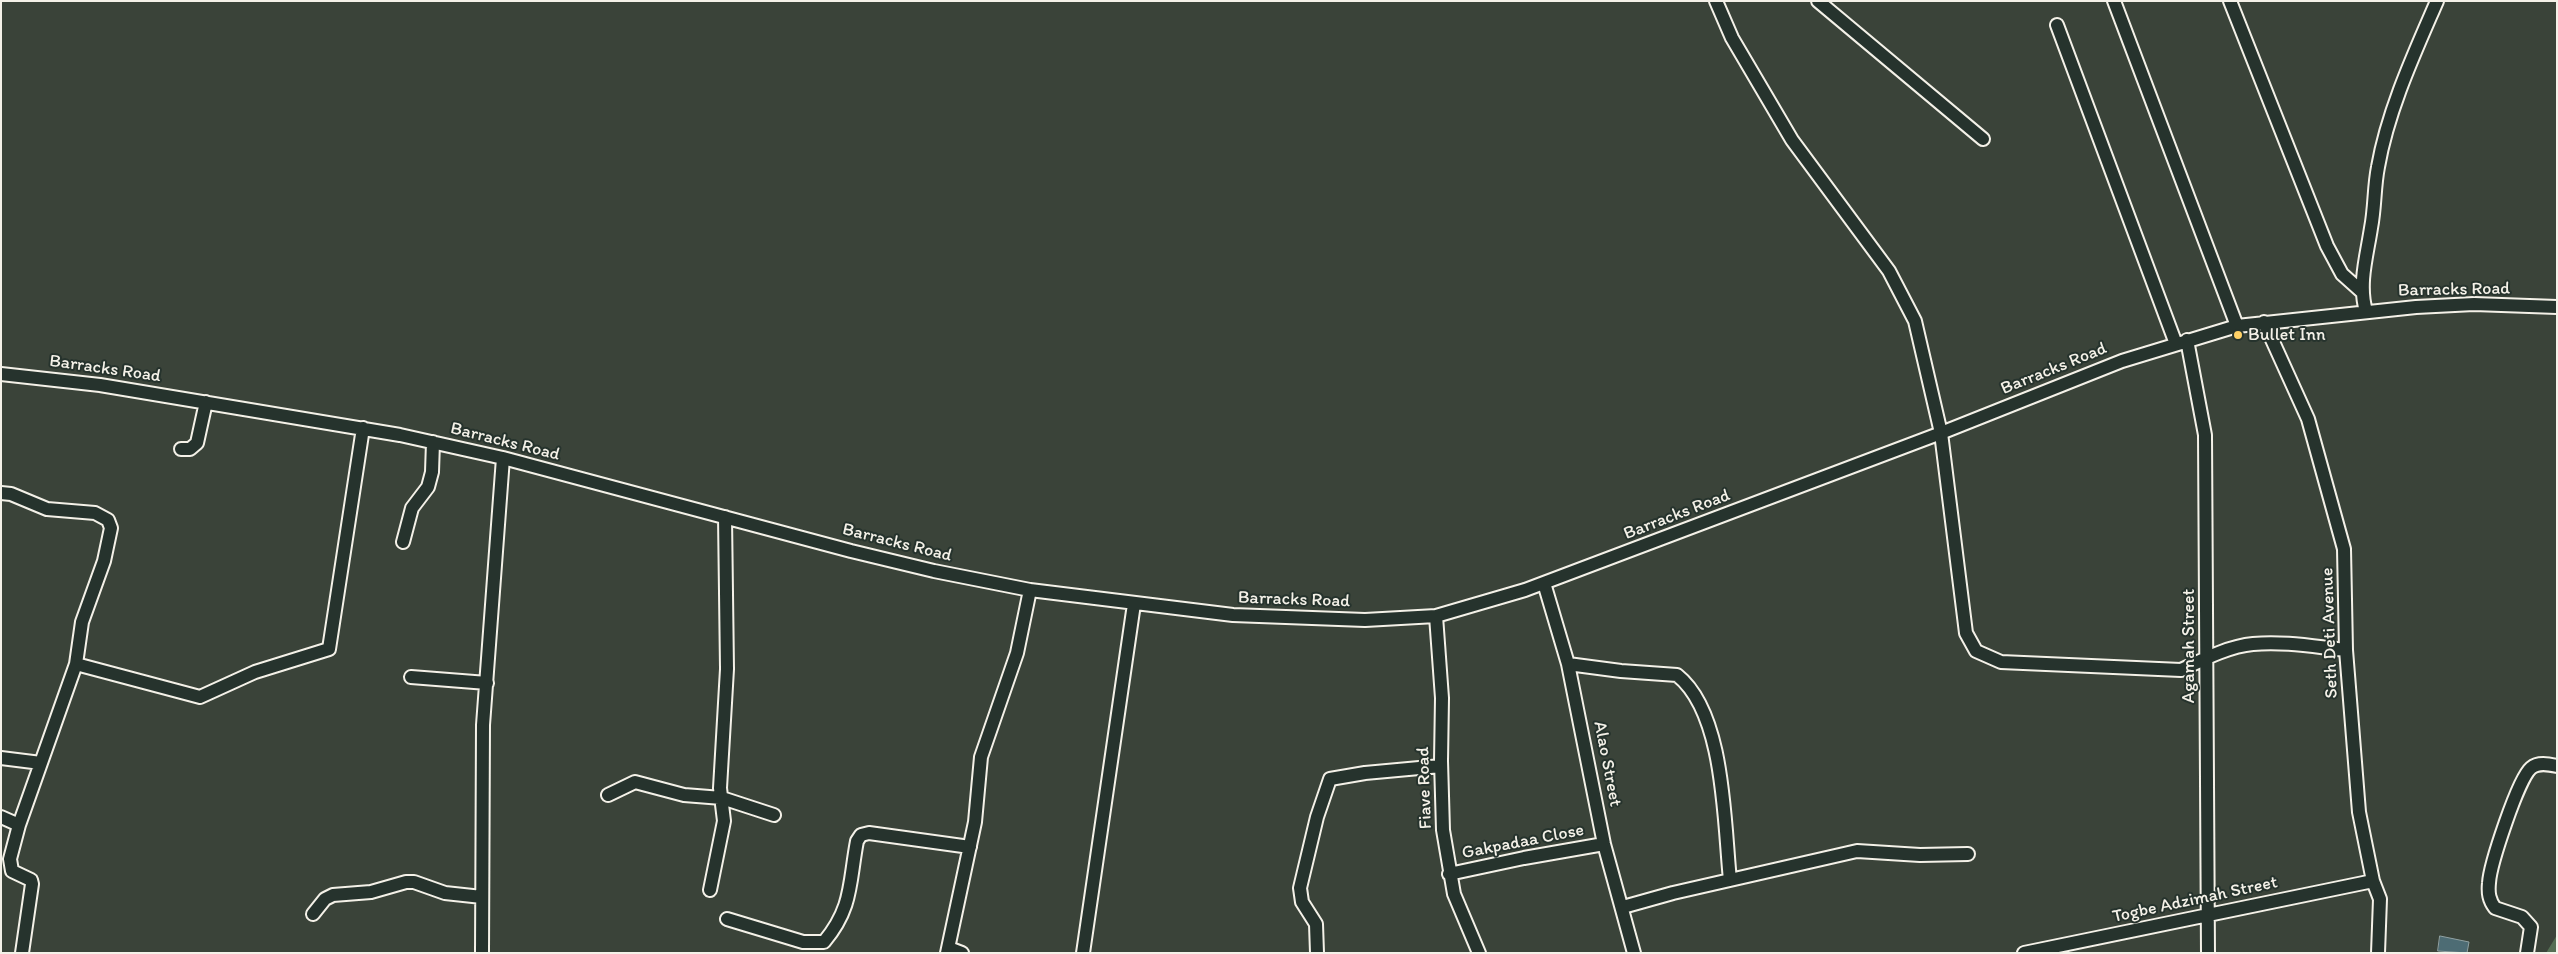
<!DOCTYPE html>
<html>
<head>
<meta charset="utf-8">
<style>
  body { margin:0 }
  #map { position:relative; width:2558px; height:954px; overflow:hidden; background:#3a4339; font-family:Itim,sans-serif }
  canvas { display:block }
  .frame { position:absolute; inset:0; border:2px solid #f4f1e8; pointer-events:none }
</style>
</head>
<body>
<div id="map">
<canvas width="2558" height="954"></canvas>
<div class="frame"></div>
</div>
<script>
const context = document.querySelector('canvas').getContext('2d');
context.lineJoin = 'round';
function fill(path, color) { context.fillStyle = color; context.fill(path, 'evenodd'); }
function strokePath(path, color, width, dash) { context.strokeStyle = color; context.lineWidth = width; context.lineCap = dash ? 'butt' : 'round'; context.setLineDash(dash || []); context.stroke(path); }
function drawText(font, color, halo, rows, align = 'center') {
  context.font = font + ' Itim,sans-serif'; context.lineWidth = 4; context.setLineDash([]); context.textBaseline = 'middle'; context.strokeStyle = halo; context.fillStyle = color; for (const [text, x, y, turn = 0] of rows) {
    context.save(); context.translate(x, y); context.rotate((+turn || 0) * Math.PI / 180); context.textAlign = isNaN(turn) ? turn : align; if (halo) context.strokeText(text, 0, 0); context.fillText(text, 0, 0); context.restore();
  }
}
fill(new Path2D(`
  M2557,935v18h-11z`), '#556e54');
const water = new Path2D(`
  M2440,936l29,6 -2,11 -29,-2z`);
fill(water, '#4d6c74');
strokePath(water, '#90a1a2', 1);
const minor = new Path2D(`
  M1716,1l16,37 60,102 97,131 26,50 26,112 25,200 10,18 25,11 180,8c21,-10 48,-24 72,-26 31,-3 63,3 93,6
  M1818,1l165,138
  M2114,1l123,325
  M2230,1l97,245 15,28 19,17
  M2057,25l119,319
  M2366,311c-8,-27 1,-56 5,-83 4,-20 3,-41 7,-61 10,-57 36,-113 59,-166
  M2264,322l44,97 36,130 2,101 13,162 14,69 7,18 -2,54
  M2187,340l18,95 3,518
  M1,374l99,11 300,50 103,23 348,93 83,20 96,19 203,25 132,5 71,-4 89,-26 416,-157 181,-72 115,-35 179,-19 58,-3 83,3
  M181,449h9l7,-6 9,-41
  M1,493l10,1 36,15 48,4 13,7 3,8 -7,33 -22,61 -6,42 -57,161 -9,34 2,12 19,9 1,4 -10,69
  M403,542l9,-34 16,-21 4,-15 1,-30
  M1544,583l24,81 36,180 30,109
  M1436,616l6,82 -1,63 2,69 11,64 25,59
  M76,664l124,33 55,-25 74,-23 34,-221
  M1568,664l53,7 56,4c48,38 47,148 53,205
  M411,677l76,6
  M1,758l40,5
  M608,795l27,-13 49,13 38,3 52,17
  M1,817l18,8
  M1449,874l75,-16 80,-14
  M710,890l14,-69 -4,-33 7,-119 -2,-152
  M1623,907l50,-14 184,-42 63,4 48,-1
  M313,914l12,-15 8,-4 38,-3 35,-10h8l31,11 37,4
  M727,919l76,23h21c29,-35 25,-59 33,-101l4,-6 8,-2 101,14
  M949,948l13,5
  M482,953l1,-228 20,-267
  M947,953l28,-131 6,-65 36,-104 13,-63
  M1083,953l51,-349
  M1317,953l-1,-29 -14,-22 -2,-14 17,-71 13,-38 35,-6 76,-7
  M2024,953l349,-72
  M2527,953l4,-26 -9,-10 -27,-9c-6,-8 -7,-15 -6,-25 1,-18 29,-104 42,-115 7,-6 17,-4 26,-2`);
strokePath(minor, '#f4f1e8', 16);
strokePath(minor, '#26332d', 12);
for (const [x, y, r, color] of [
  [2238,335,5,"#ffd166"]
]) { const dot = new Path2D(); dot.arc(x, y, r, 0, 2 * Math.PI); context.fillStyle = color; context.fill(dot); strokePath(dot, '#26332d', 2); }
drawText('18px', '#f4f1e8', '#26332d', [
  ["Barracks Road",2454,290,-1],
  ["Barracks Road",105,369,8],
  ["Barracks Road",2054,369,-22],
  ["Barracks Road",505,442,14],
  ["Barracks Road",1677,515,-21],
  ["Barracks Road",897,543,14],
  ["Barracks Road",1294,600,2],
  ["Seth Deti Avenue",2330,633,-92],
  ["Agamah Street",2189,646,-90],
  ["Alao Street",1607,764,79],
  ["Fiave Road",1425,788,-92],
  ["Gakpadaa Close",1523,842,-11],
  ["Togbe Adzimah Street",2195,900,-12]
]);
drawText('18px', '#f4f1e8', '#26332d', [
  ["Bullet Inn",2248,335]
], 'left');
</script>
</body>
</html>
